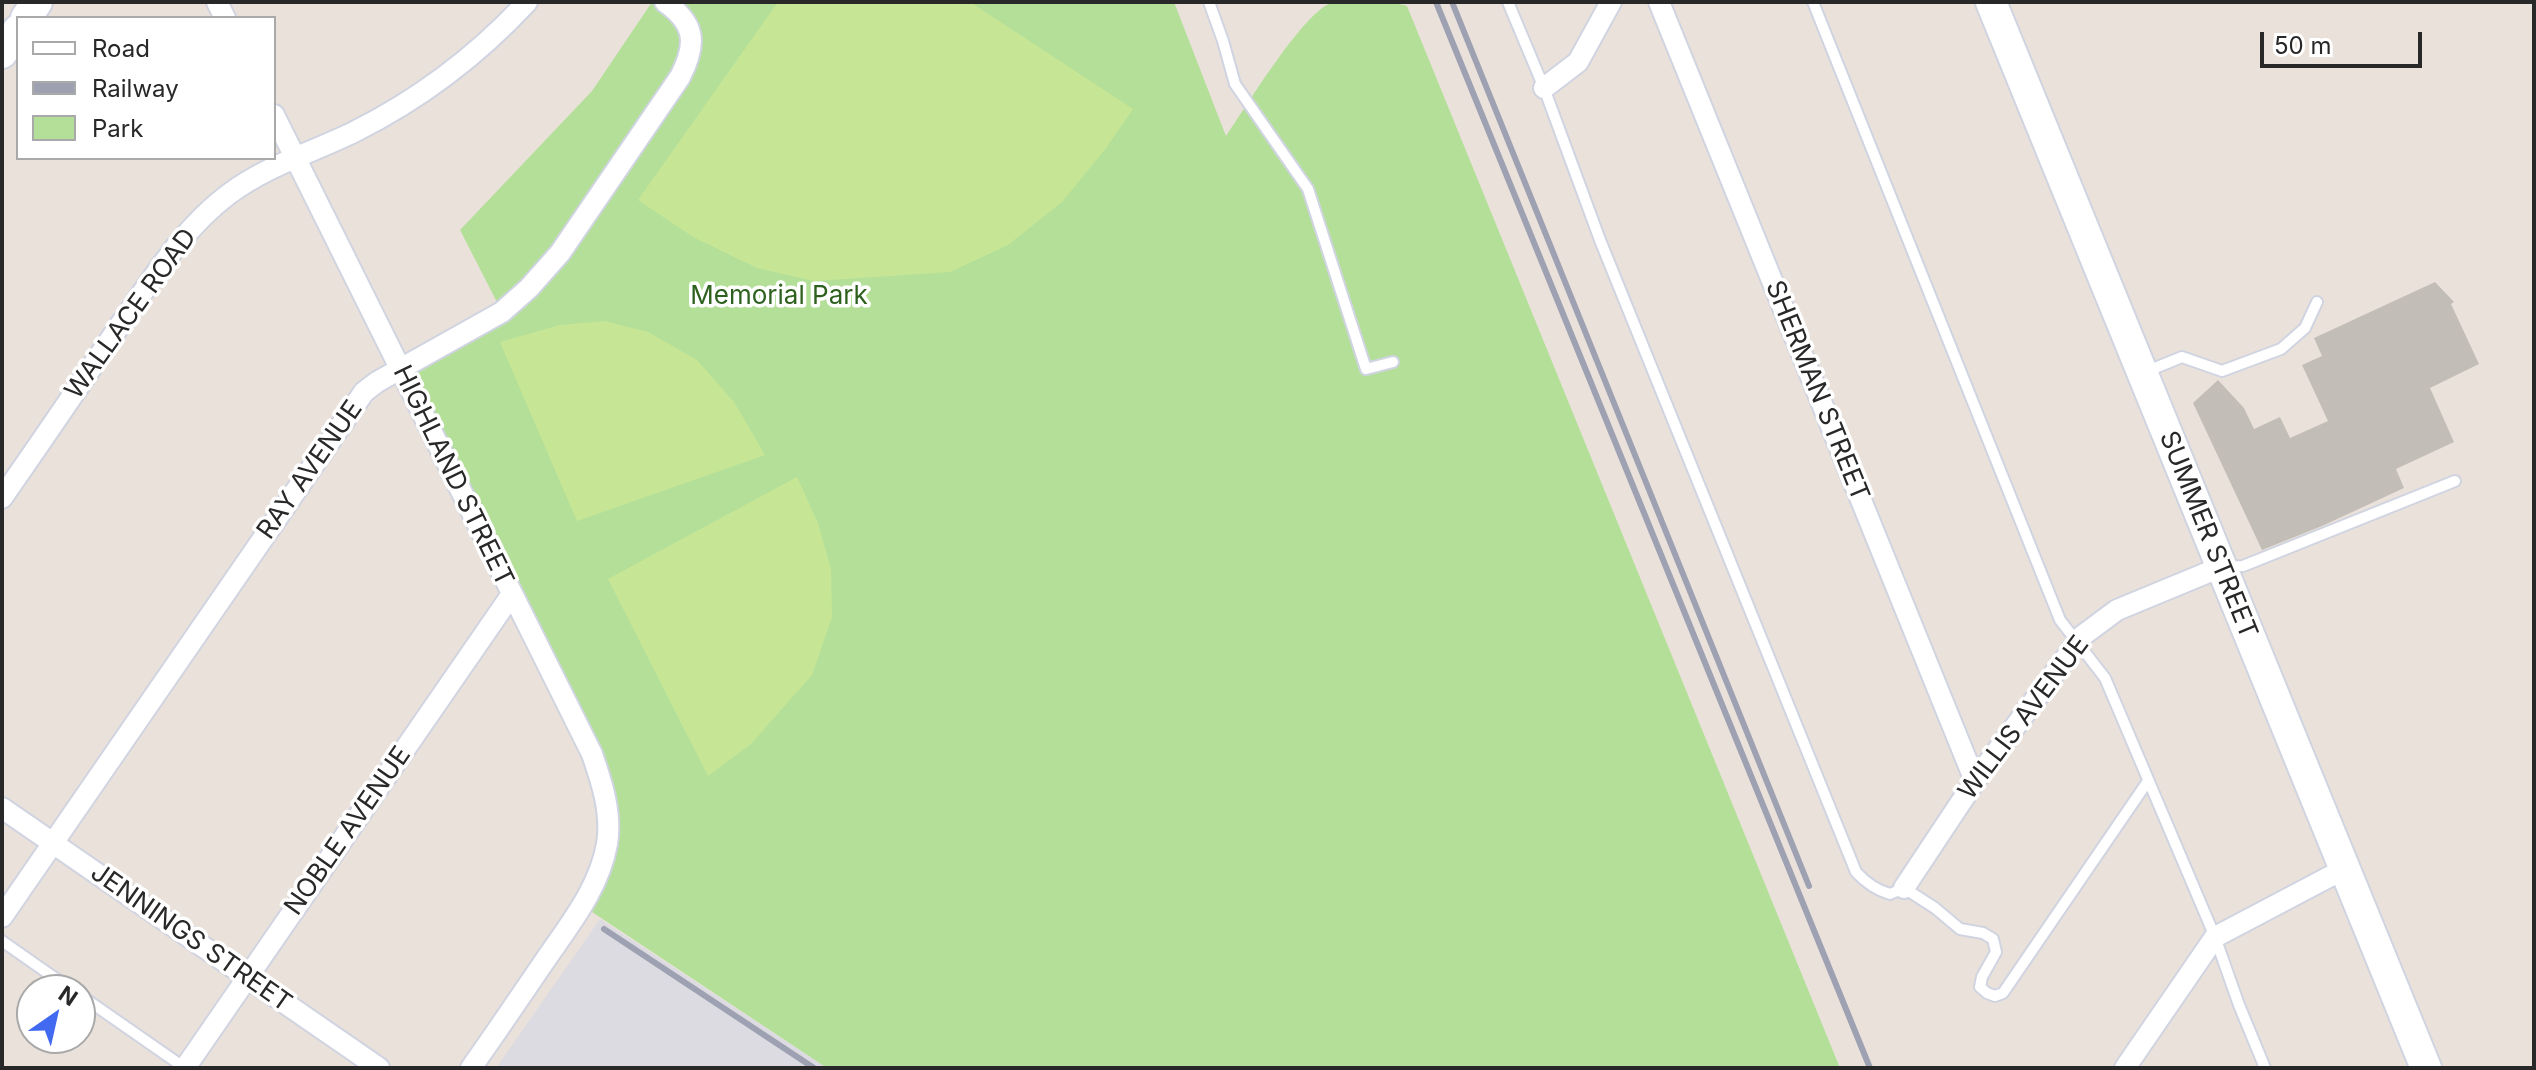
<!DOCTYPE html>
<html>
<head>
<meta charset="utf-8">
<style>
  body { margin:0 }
  #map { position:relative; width:2536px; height:1070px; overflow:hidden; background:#eae2da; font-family:Inter,sans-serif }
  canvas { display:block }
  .frame { position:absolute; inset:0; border:4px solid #282828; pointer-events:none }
  .legend { position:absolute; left:16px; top:16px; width:260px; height:144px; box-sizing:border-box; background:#fff; border:2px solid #a9a9a9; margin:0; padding:10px 14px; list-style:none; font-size:24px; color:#282828 }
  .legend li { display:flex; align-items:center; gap:16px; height:40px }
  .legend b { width:40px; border:2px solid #a9a9a9 }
  .north { position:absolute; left:16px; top:974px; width:80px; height:80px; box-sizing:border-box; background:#fff; border:2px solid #a9a9a9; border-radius:50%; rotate:34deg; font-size:22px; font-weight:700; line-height:32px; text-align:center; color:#282828 }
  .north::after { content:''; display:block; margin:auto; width:28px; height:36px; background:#416af1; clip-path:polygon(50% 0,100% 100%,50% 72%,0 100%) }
  .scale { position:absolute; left:2260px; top:32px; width:162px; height:36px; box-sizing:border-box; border:4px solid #282828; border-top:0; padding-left:10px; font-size:24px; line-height:28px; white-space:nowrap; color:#282828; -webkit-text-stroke:6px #fff; paint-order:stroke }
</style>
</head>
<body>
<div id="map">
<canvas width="2536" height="1070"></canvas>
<div class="frame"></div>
<ul class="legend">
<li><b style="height:10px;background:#fff"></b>Road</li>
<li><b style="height:10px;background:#9ea1b2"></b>Railway</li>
<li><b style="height:22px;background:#b4df99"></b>Park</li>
</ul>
<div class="north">N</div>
<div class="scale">50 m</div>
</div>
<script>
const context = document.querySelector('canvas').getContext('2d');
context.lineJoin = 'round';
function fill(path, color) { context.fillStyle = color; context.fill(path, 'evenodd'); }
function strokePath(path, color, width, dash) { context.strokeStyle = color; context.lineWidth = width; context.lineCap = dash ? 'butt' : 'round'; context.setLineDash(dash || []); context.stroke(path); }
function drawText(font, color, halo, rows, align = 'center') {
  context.font = font + ' Inter,sans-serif'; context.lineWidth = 7; context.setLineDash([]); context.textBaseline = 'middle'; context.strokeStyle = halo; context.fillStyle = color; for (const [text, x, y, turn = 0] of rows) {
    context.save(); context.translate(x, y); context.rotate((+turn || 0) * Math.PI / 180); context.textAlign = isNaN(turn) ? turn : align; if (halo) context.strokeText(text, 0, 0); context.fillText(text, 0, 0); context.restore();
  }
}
fill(new Path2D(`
  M600,919l227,149h-331z`), '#dddbe2');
fill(new Path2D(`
  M652,2h522l52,134c19,-27 79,-128 108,-134 15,-2 58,-1 73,4l433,1062h-1013l-244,-162 15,-31 6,-87 -204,-419 102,-57 -42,-82 132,-139z`), '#b4df99');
fill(new Path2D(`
  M778,2h192l163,107 -27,39 -44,54 -54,43 -58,27 -136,9 -57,-13 -64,-31 -55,-37z
  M604,321l44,11 49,28 37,42 31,53 -188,66 -77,-179 60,-17z
  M797,477l21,46 13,46 1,48 -20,58 -61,69 -43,32 -100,-197z`), '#c7e695');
fill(new Path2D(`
  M2435,282l19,20 -3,2 28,60 -49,24 24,54 -58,27 8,19 -82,38 -60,24 -69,-147 25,-23 26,28 10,21 26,-12 10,21 38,-17 -26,-56 20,-9 -8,-18z`), '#c2bdb6');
const lane = new Path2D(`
  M1209,2l14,39 12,43 73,105 58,180 27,-7
  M1508,2l36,86 56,152 256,632c10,11 20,18 34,22l14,-6 31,20 25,21 23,4 10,6 3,13 -14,25 -2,10 7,6 8,3 8,-3 145,-212
  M1813,2l247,618 45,58 110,259 24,68 26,63
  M2145,372l37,-15 40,14 59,-22 24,-21 12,-26
  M2227,567l16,-1 212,-85
  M2,941l70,49
  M80,995l105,73`);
const street = new Path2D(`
  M217,2l8,16
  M1659,2l316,779
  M1544,88l34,-26 33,-60
  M274,115l318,639c10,29 20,59 15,90 -8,45 -38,81 -63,118 -24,35 -48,71 -73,106
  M2,498c39,-56 78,-113 116,-170 34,-48 64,-99 111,-134 37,-28 84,-42 125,-62 66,-33 123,-76 173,-130
  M2,808l377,260
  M1904,888l71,-107 107,-145 35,-26 104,-43
  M2,917l362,-525 13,-10 125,-70 27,-24 31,-35 120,-176c17,-33 16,-53 -15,-75
  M185,1068l327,-474
  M2125,1068l90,-131 131,-69`);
const secondary = new Path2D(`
  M1991,2l435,1066
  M26,18l11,-16
  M2,53l16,-23`);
strokePath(lane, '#d0d4e1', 14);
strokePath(street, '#d0d4e1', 24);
strokePath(secondary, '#d0d4e1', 34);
strokePath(lane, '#fff', 10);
strokePath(street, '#fff', 20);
strokePath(secondary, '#fff', 30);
strokePath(new Path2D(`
  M1436,2l434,1066
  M1452,2l357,884
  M604,929l210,139`), '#9ea1b2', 6);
drawText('26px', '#2e611d', '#fff', [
  ["Memorial Park",779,296]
]);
drawText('26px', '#282828', '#fff', [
  ["WALLACE ROAD",131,314,-54],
  ["SHERMAN STREET",1817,391,68],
  ["RAY AVENUE",310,470,-55],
  ["HIGHLAND STREET",453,476,64],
  ["SUMMER STREET",2208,535,68],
  ["WILLIS AVENUE",2024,718,-53],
  ["NOBLE AVENUE",348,831,-55],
  ["JENNINGS STREET",191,938,35]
]);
</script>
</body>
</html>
